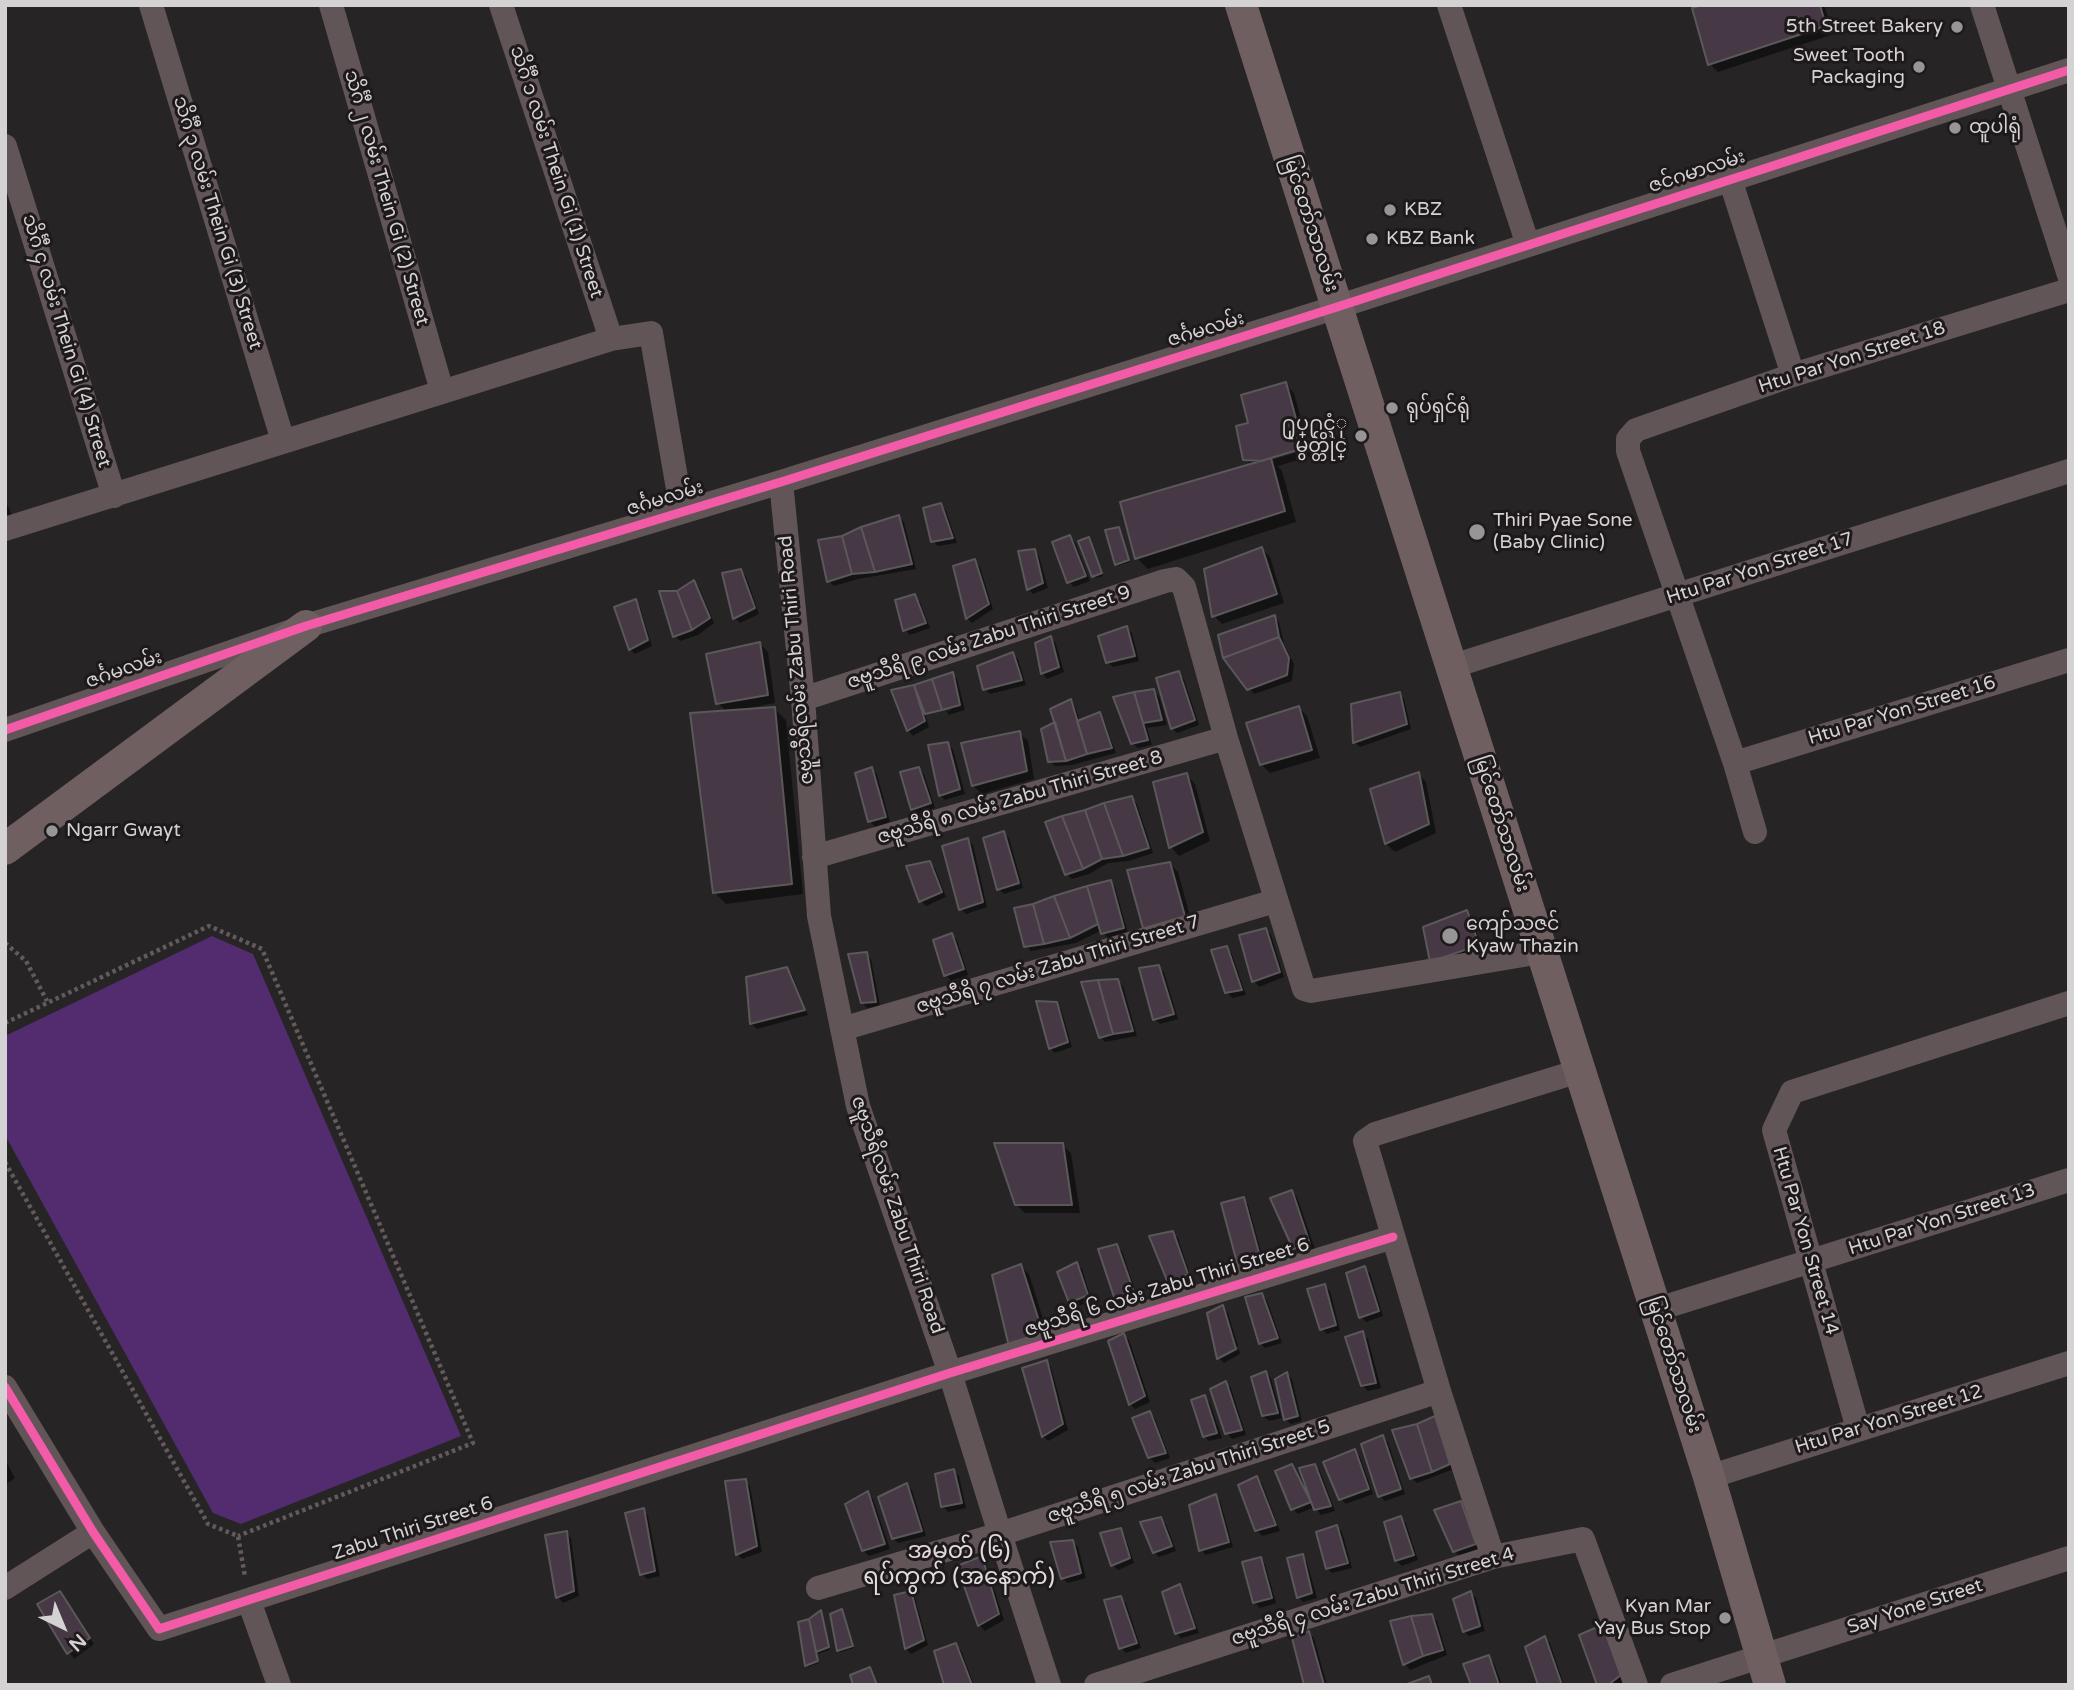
<!DOCTYPE html>
<html>
<head>
<meta charset="utf-8">
<style>
  body { margin:0 }
  #map { position:relative; width:2074px; height:1690px; overflow:hidden; background:#272425; font-family:"Varela Round",sans-serif }
  canvas { display:block }
  .frame { position:absolute; inset:0; border:7px solid #d5d2d3; pointer-events:none }
  .north { position:absolute; left:28px; top:1592px; width:70px; height:70px; -webkit-text-stroke:5px #1e191b; paint-order:stroke; rotate:137deg; font-size:19px; font-weight:700; line-height:28px; text-align:center; color:#d5d2d3 }
  .north::after { content:''; display:block; margin:auto; width:24px; height:32px; background:#d5d2d3; clip-path:polygon(50% 0,100% 100%,50% 72%,0 100%) }
</style>
</head>
<body>
<div id="map">
<canvas width="2074" height="1690"></canvas>
<div class="frame"></div>
<div class="north">N</div>
</div>
<script>
const context = document.querySelector('canvas').getContext('2d');
context.lineJoin = 'round';
function fill(path, color) { context.fillStyle = color; context.fill(path, 'evenodd'); }
function strokePath(path, color, width, dash) { context.strokeStyle = color; context.lineWidth = width; context.lineCap = dash ? 'butt' : 'round'; context.setLineDash(dash || []); context.stroke(path); }
function drawText(font, color, halo, rows, align = 'center') {
  context.font = font + ' "Varela Round","Noto Sans Myanmar",sans-serif'; context.lineWidth = 6; context.setLineDash([]); context.textBaseline = 'middle'; context.strokeStyle = halo; context.fillStyle = color; for (const [text, x, y, turn = 0] of rows) {
    context.save(); context.translate(x, y); context.rotate((+turn || 0) * Math.PI / 180); context.textAlign = isNaN(turn) ? turn : align; if (halo) context.strokeText(text, 0, 0); context.fillText(text, 0, 0); context.restore();
  }
}
fill(new Path2D(`
  M212,936l41,18 208,482 -220,88 -28,-11 -208,-378v-99z`), '#532c70');
fill(new Path2D(`
  M1709,5h115l10,29 -116,38 -8,-8z
  M1285,384l9,9 14,52 -40,12 3,3 38,-11 2,7 -33,10 4,5 14,51 -148,47 -11,-11 114,-93 -6,-6 5,-35z
  M5,500l7,15 -7,3z
  M941,505l5,6 11,32 -19,3 -5,-5z
  M899,517l5,5 12,47 -58,10 -24,7 -5,-5 13,-44z
  M1119,529l11,33 -12,4 -2,-2z
  M1070,537l5,5 15,39 -16,6 -5,-5z
  M1091,541l12,35 -7,2 -2,-2z
  M1262,549l8,8 14,46 -62,21 -8,-8z
  M1034,551l5,5 9,32 -15,6 -5,-5z
  M975,561l5,6 13,42 -21,14 -5,-5z
  M741,571l5,5 13,38 -19,9 -5,-5z
  M694,582l5,5 15,36 -16,12 -18,6 -5,-5z
  M914,596l6,6 10,26 -20,7 -5,-5z
  M635,601l5,6 12,39 -17,8 -5,-5z
  M1274,617l5,5 5,22 10,20 -2,17 -38,13 -5,-6z
  M1127,628l5,5 7,28 -26,6 -5,-5z
  M1051,638l5,6 8,28 -17,7 -5,-6z
  M760,644l8,8 7,51 -27,5 1,3 26,-2 11,11 17,174 -77,10 -12,-12 13,-180 -9,-9z
  M1012,654l6,5 8,26 -36,9 -5,-5z
  M1179,673l5,6 15,46 -22,8 -5,-5z
  M952,674l5,5 8,31 -16,5 -3,-4 5,-1v-3l-27,4 5,16 -16,9 -5,-6 -15,-38 23,-5z
  M1153,691l6,5 8,29 -20,3 5,17 -14,3 -6,-5z
  M1399,694l5,5 7,30 -51,18 -6,-5z
  M1070,701l5,5 5,16 19,-7 5,5 12,33 -44,12 -17,1 -5,-5 6,-37z
  M1299,708l8,8 13,42 -50,15 -9,-9z
  M1019,733l9,8 6,38 -52,15 -9,-8z
  M948,744l5,5 12,45 -20,6 -5,-5z
  M872,769l5,5 13,48 -15,5 -5,-6z
  M918,769l6,5 11,34 -18,7 -5,-6z
  M1418,774l8,8 10,51 -41,19 -9,-8 -14,-54z
  M1187,775l8,9 15,57 -31,15 -8,-9 -16,-63z
  M1132,798l5,6 16,49 -24,8 -21,2 -19,11 -17,5 -5,-5z
  M1004,833l5,5 14,50 -19,6 -5,-5z
  M968,840l5,5 14,62 -21,7 -5,-5z
  M929,862l6,6 11,29 -20,9 -5,-5z
  M1170,864l8,8 17,63 -39,12z
  M1110,882l5,5 13,46 -20,6 -6,-9 -26,13 -45,8 -5,-5 -10,-37z
  M1466,912l5,5 12,33 -46,17z
  M1266,930l5,5 13,42 -25,10 -5,-6z
  M952,935l5,5 11,35 -17,6 -5,-6z
  M1226,948l6,6 14,41 -14,3 -5,-6z
  M866,954l5,5 9,47 -13,2 -5,-6z
  M1159,967l5,5 14,47 -18,5 -6,-5z
  M787,969l5,5 16,41 -51,14 -6,-5z
  M1117,981l6,5 14,50 -32,6 -5,-5z
  M1056,1004l5,5 11,38 -17,6 -5,-5z
  M1062,1145l9,8 9,60h-55l-9,-9z
  M1292,1192l5,5 18,52 -16,4 -5,-5z
  M1243,1199l5,5 19,69 -20,6z
  M1172,1233l6,5 14,42 -18,7 -5,-5z
  M1116,1246l6,5 16,47 -16,6 -6,-5z
  M1076,1264l6,5 10,32 -16,6 -5,-5z
  M1021,1266l8,8 23,74 -41,2z
  M1364,1268l6,5 13,43 -17,6 -5,-5z
  M1325,1286l5,5 10,39 -13,4 -5,-5z
  M1262,1295l5,5 15,43 -17,5 -5,-5z
  M1223,1307l5,6 10,33 -18,9v4l-11,-45z
  M1362,1333l6,6 13,49 -13,3 -6,-6z
  M1124,1335l5,5 21,62 -15,7 -5,-5z
  M1239,1349l1,5 -16,9 -4,-4z
  M1046,1362l5,5 17,63 -20,11 -5,-5z
  M1266,1373l5,5 11,40 -13,3 -6,-5z
  M1287,1374l5,5 10,42 -11,3 -6,-5z
  M1226,1383l5,5 15,47 -14,4 -5,-6z
  M1205,1397l5,6 12,35 -13,3 -5,-5z
  M1150,1413l5,6 15,39 -15,5 -6,-6z
  M1434,1418l20,51 -37,14 -6,-5z
  M1382,1437l6,5 17,52 -20,7 -5,-5z
  M1354,1452l6,5 13,37 -27,10 -5,-5z
  M5,1459l10,19 -10,7z
  M1291,1466l14,19 10,-19 5,5 15,40 -14,4 -6,-8 -17,7 -5,-5z
  M953,1471l6,5 7,32 -18,4 -5,-6z
  M1257,1478l5,5 18,48 -18,5 -5,-6z
  M745,1481l5,5 12,66 -20,7 -5,-5z
  M907,1485l5,5 14,46 -28,7 -5,-5z
  M868,1494l5,5 17,50 -21,7 -6,-6z
  M1215,1496l5,5 13,46 -27,8 -5,-5z
  M1461,1503l5,5 14,41 -20,8 -5,-6z
  M643,1510l5,6 12,60 -13,3 -5,-5z
  M1400,1518l6,5 12,37 -16,6 -6,-5z
  M1160,1519l6,5 10,27 -17,6 -5,-5z
  M1337,1527l5,5 10,36 -20,5 -5,-5z
  M1120,1530l5,6 9,27 -16,7 -5,-5z
  M566,1533l5,5 8,58 -16,7 -5,-6 -11,-61z
  M1073,1542l5,5 8,31 -18,5 -6,-5z
  M1302,1556l5,6 10,36 -14,4 -5,-5z
  M981,1558l5,5 18,57 -19,11 -5,-5 -21,-59z
  M1260,1559l5,5 11,39 -16,5 -6,-6z
  M1179,1586l5,5 15,42 -18,5 -5,-5z
  M910,1593l5,5 13,47 -17,9 -5,-5 -10,-52z
  M1471,1593l5,5 9,33 -16,5 -5,-5z
  M1121,1598l5,5 15,45 -15,5 -5,-5z
  M64,1599l30,45 -20,15 -35,-55z
  M841,1611l13,37 -13,4 -2,-2z
  M821,1612l9,38 -13,4 2,9 -11,4 -8,-44 10,-3z
  M1432,1616l5,5 10,34 -37,15 -5,-6 -12,-41z
  M1603,1627l22,54 -5,4h-21z
  M1309,1633l5,5 13,47h-21z
  M1545,1638l5,5 14,42h-24z
  M956,1645l5,5 13,35h-28z
  M1489,1657l5,6 8,22h-29z`), '#0007');
const building = new Path2D(`
  M1702,5h118l6,21 -118,39 -16,-57z
  M1286,382l18,66 -43,13 -18,-1 -7,-34 12,-3 -7,-28z
  M1271,458l14,53 -150,48 -15,-57z
  M941,503l12,35 -22,4 -8,-34z
  M899,515l13,49 -37,8 -14,-45z
  M861,527l14,45 -23,2 -10,-38z
  M1119,527l10,33 -14,5 -10,-35z
  M1070,535l16,41 -19,7 -15,-41z
  M842,536l10,38 -25,8 -9,-42z
  M1089,537l13,36 -10,4 -14,-36z
  M1262,547l15,47 -65,23 -8,-48z
  M1035,549l8,34 -16,7 -9,-39z
  M975,559l14,45 -23,15 -13,-53z
  M741,569l14,39 -22,11 -11,-46z
  M694,580l16,38 -18,12 -15,-39z
  M659,591h18l15,39 -19,7z
  M915,594l11,29 -23,8 -8,-31z
  M636,599l12,41 -19,10 -15,-43z
  M1275,615l4,22 -56,21 -5,-23z
  M1127,626l8,30 -29,7 -8,-27z
  M1051,636l8,31 -18,7 -6,-31z
  M1279,637l10,21 -2,17 -40,15 -24,-32z
  M760,642l8,53 -52,9 -10,-50z
  M1013,652l9,28 -39,10 -6,-24z
  M1179,671l16,49 -24,9 -15,-51z
  M953,672l7,33 -18,5 -10,-31z
  M932,679l10,31 -17,4 -11,-29z
  M914,685l11,36 -18,10 -16,-41z
  M1154,689l8,31 -19,3 -9,-31z
  M1134,692l14,48 -17,4 -18,-47z
  M1400,692l7,32 -54,19 -2,-39z
  M1071,699l16,55 -21,7 -16,-52z
  M1299,706l13,44 -52,15 -14,-42z
  M775,707l17,177 -79,9 -23,-180z
  M1100,712l12,36 -25,6 -10,-33z
  M1055,722l11,39 -18,1 -7,-33z
  M1020,731l7,40 -55,15 -11,-43z
  M948,742l12,47 -21,7 -11,-51z
  M872,767l14,50 -18,5 -13,-49z
  M919,767l12,36 -20,7 -11,-38z
  M1419,772l10,52 -44,20 -15,-55z
  M1187,773l16,59 -34,16 -16,-66z
  M1132,796l17,52 -26,8 -19,-53z
  M1104,803l19,53 -21,3 -17,-49z
  M1085,810l17,49 -19,10 -21,-53z
  M1062,816l21,53 -18,6 -20,-53z
  M1004,831l15,52 -22,7 -14,-52z
  M968,838l15,64 -24,8 -17,-64z
  M930,861l12,31 -23,10 -13,-36z
  M1170,862l18,65 -42,12 -19,-69z
  M1111,880l13,48 -23,6 -14,-48z
  M1087,886l11,38 -28,14 -16,-42z
  M1054,896l16,42 -26,6 -11,-40z
  M1033,904l11,40 -20,3 -10,-39z
  M1467,910l12,35 -49,17 -7,-35z
  M1266,928l14,44 -28,10 -13,-47z
  M952,933l12,36 -20,7 -11,-36z
  M1227,946l15,44 -17,3 -14,-43z
  M867,952l9,50 -15,1 -13,-49z
  M1159,965l15,49 -21,6 -14,-52z
  M787,967l18,43 -55,14 -4,-47z
  M1118,979l15,52 -20,3 -15,-54z
  M1098,980l15,54 -14,4 -18,-56z
  M1036,1001l21,1 11,40 -19,7z
  M994,1143h69l9,62h-57z
  M1292,1190l18,54 -17,5 -23,-51z
  M1244,1197l19,71 -23,6 -19,-71z
  M1173,1231l15,43 -20,9 -19,-47z
  M1117,1244l17,48 -19,8 -17,-51z
  M1077,1262l11,33 -19,8 -12,-31z
  M1021,1264l24,76 -35,11 -18,-76z
  M1365,1266l14,45 -20,7 -13,-45z
  M1325,1284l11,41 -16,5 -13,-41z
  M1262,1293l16,45 -19,6 -14,-47z
  M1223,1305l13,44 -19,10 -10,-46z
  M1363,1331l13,52 -15,3 -16,-49z
  M1124,1333l21,63 -16,9 -21,-64z
  M1047,1360l16,64 -21,13 -20,-69z
  M1266,1371l12,42 -16,3 -11,-39z
  M1287,1372l11,44 -14,4 -9,-41z
  M1226,1381l16,49 -17,4 -15,-45z
  M1205,1395l12,38 -14,4 -12,-37z
  M1150,1411l16,42 -18,5 -16,-40z
  M1435,1416l15,48 -18,8 -15,-48z
  M1417,1424l15,48 -22,7 -18,-49z
  M1383,1435l18,54 -23,8 -17,-53z
  M1355,1449l14,40 -30,11 -16,-38z
  M1292,1464l19,38 -20,8 -16,-39z
  M1315,1464l16,42 -17,4 -15,-42z
  M954,1469l8,34 -21,4 -6,-33z
  M1257,1476l19,49 -21,6 -17,-46z
  M746,1479l11,67 -21,9 -11,-74z
  M907,1483l15,48 -30,8 -14,-42z
  M868,1491l17,53 -23,7 -17,-47z
  M1216,1494l13,48 -30,9 -10,-46z
  M1461,1501l15,43 -23,8 -19,-42z
  M644,1508l11,63 -15,4 -15,-62z
  M1401,1516l13,39 -19,6 -11,-39z
  M1161,1517l11,29 -19,7 -13,-31z
  M1337,1525l11,38 -22,6 -10,-37z
  M1121,1528l9,30 -19,8 -11,-33z
  M567,1531l7,60 -18,7 -11,-63z
  M1073,1540l8,33 -20,6 -11,-37z
  M1303,1554l9,39 -15,5 -10,-40z
  M982,1556l17,58 -21,12 -21,-60z
  M1261,1557l11,41 -19,5 -11,-41z
  M1180,1584l15,44 -20,6 -13,-42z
  M60,1591l30,47 -23,16 -30,-50z
  M911,1591l13,49 -19,9 -11,-54z
  M1471,1591l9,35 -17,6 -10,-33z
  M1121,1596l16,47 -18,6 -15,-49z
  M842,1609l11,37 -16,5 -7,-37z
  M821,1610l8,37 -13,5 -7,-33z
  M1432,1614l11,36 -20,6 -12,-40z
  M1411,1616l12,40 -20,9 -13,-44z
  M809,1619l9,42 -13,5 -7,-44z
  M1604,1624l17,51 -13,10h-11l-18,-50z
  M1309,1631l15,54h-20l-12,-47z
  M1545,1636l17,49h-24l-13,-38z
  M956,1643l16,42h-28l-10,-34z
  M1489,1655l10,30h-28l-8,-21z
  M870,1667l7,18h-24l-3,-10z
  M1429,1676l3,9h-25v-1z`);
fill(building, '#463844');
strokePath(building, '#5a5859', 2);
strokePath(new Path2D(`
  M5,943l21,18 21,40
  M5,1023l204,-97 53,23 211,494 -235,93
  M5,1162l203,362 30,12 7,41`), '#635a5b', 4.5, [3.5, 3.5]);
strokePath(new Path2D(`
  M151,5l132,436
  M331,5l111,386
  M501,5l110,334
  M1449,5l79,240
  M1982,5l87,270
  M5,146l109,350
  M1730,179l63,196
  M781,482l22,217 16,217 39,190 92,267 50,161 49,151
  M5,529l606,-190 40,-6 31,179
  M1450,667l619,-196
  M803,699l362,-118 11,-2 8,8 42,151 78,251 7,2 230,-39
  M5,730l301,-104 475,-144 556,-175 732,-237
  M1735,763l334,-103
  M1755,832l-20,-69 -107,-312v-12l8,-9 157,-55 276,-85
  M814,857l412,-119
  M842,1029l433,-128
  M1655,1310l414,-130
  M5,1387l88,145 66,97 791,-256 443,-136
  M1858,1429l-84,-299 18,-38 277,-89
  M1709,1477l360,-114
  M1493,1557l-54,-166 -74,-250 10,-7 204,-63
  M5,1588l88,-56
  M818,1588l182,-54 439,-143
  M249,1601l30,84
  M1096,1685l397,-128 90,-18 53,146
  M1672,1685l397,-127`), '#615557', 24);
strokePath(new Path2D(`
  M1241,5l468,1472 61,208
  M5,849l301,-223`), '#6f5f60', 32);
strokePath(new Path2D(`
  M5,730l301,-104 475,-144 556,-175 732,-237
  M5,1387l88,145 66,97 791,-256 443,-136`), '#f35aa7', 9);
for (const [x, y, r, color] of [
  [1957,27,7,"#989596"],
  [1919,67,7,"#989596"],
  [1955,128,7,"#989596"],
  [1390,210,7,"#989596"],
  [1372,239,7,"#989596"],
  [1392,408,7,"#989596"],
  [1361,436,7,"#989596"],
  [1477,532,9,"#989596"],
  [52,831,7,"#989596"],
  [1450,936,9,"#989596"],
  [1725,1618,7,"#989596"]
]) { const dot = new Path2D(); dot.arc(x, y, r, 0, 2 * Math.PI); context.fillStyle = color; context.fill(dot); strokePath(dot, '#1e191b', 2.5); }
drawText('19px', '#d5d2d3', '#1e191b', [
  ["5th Street Bakery",1943,27,"right"],
  ["Sweet Tooth",1905,56,"right"],
  ["Packaging",1905,78,"right"],
  ["ထူပါရုံ",1969,128],
  ["KBZ",1404,210],
  ["KBZ Bank",1386,239],
  ["ရုပ်ရှင်ရုံ",1406,408],
  ["႐ုပ္႐ွင္ရံု",1347,425,"right"],
  ["မွတ္တိုင္",1347,447,"right"],
  ["Thiri Pyae Sone",1493,521],
  ["(Baby Clinic)",1493,543],
  ["Ngarr Gwayt",66,831],
  ["ကျော်သဇင်",1466,925],
  ["Kyaw Thazin",1466,947],
  ["Kyan Mar",1711,1607,"right"],
  ["Yay Bus Stop",1711,1629,"right"]
], 'left');
drawText('19px', '#d5d2d3', '#1e191b', [
  ["သိင်္ဂီ ၁ လမ်း Thein Gi (1) Street",556,172,72],
  ["ဇင်ဂမာလမ်း",1697,172,-18],
  ["သိင်္ဂီ ၂ လမ်း Thein Gi (2) Street",386,198,74],
  ["သိင်္ဂီ ၃ လမ်း Thein Gi (3) Street",217,223,73],
  ["မြင်တော်သာလမ်း",1310,224,72],
  ["ဇင်္ဂမလမ်း",1206,330,-17],
  ["သိင်္ဂီ ၄ လမ်း Thein Gi (4) Street",66,341,73],
  ["Htu Par Yon Street 18",1852,358,-18],
  ["ဇင်္ဂမလမ်း",665,499,-17],
  ["Htu Par Yon Street 17",1760,569,-18],
  ["ဇဗူသီရိ ၉ လမ်း Zabu Thiri Street 9",989,638,-18],
  ["ဇဗူသီရိလမ်း Zabu Thiri Road",797,660,-95],
  ["ဇင်္ဂမလမ်း",124,670,-19],
  ["Htu Par Yon Street 16",1902,711,-17],
  ["ဇဗူသီရိ ၈ လမ်း Zabu Thiri Street 8",1020,798,-16],
  ["မြင်တော်သာလမ်း",1501,824,72],
  ["ဇဗူသီရိ ၇ လမ်း Zabu Thiri Street 7",1058,965,-17],
  ["ဇဗူသီရိလမ်း Zabu Thiri Road",897,1215,71],
  ["Htu Par Yon Street 13",1942,1220,-18],
  ["Htu Par Yon Street 14",1805,1241,74],
  ["ဇဗူသီရိ ၆ လမ်း Zabu Thiri Street 6",1167,1288,-17],
  ["မြင်တော်သာလမ်း",1673,1365,72],
  ["Htu Par Yon Street 12",1889,1420,-17],
  ["ဇဗူသီရိ ၅ လမ်း Zabu Thiri Street 5",1189,1472,-18],
  ["Zabu Thiri Street 6",413,1529,-18],
  ["ဇဗူသီရိ ၄ လမ်း Zabu Thiri Street 4",1373,1597,-17],
  ["Say Yone Street",1915,1607,-18]
]);
drawText('23px', '#e2dbde', '#1e191b', [
  ["အမှတ် (၆)",959,1552],
  ["ရပ်ကွက် (အနောက်)",959,1578]
]);
</script>
</body>
</html>
